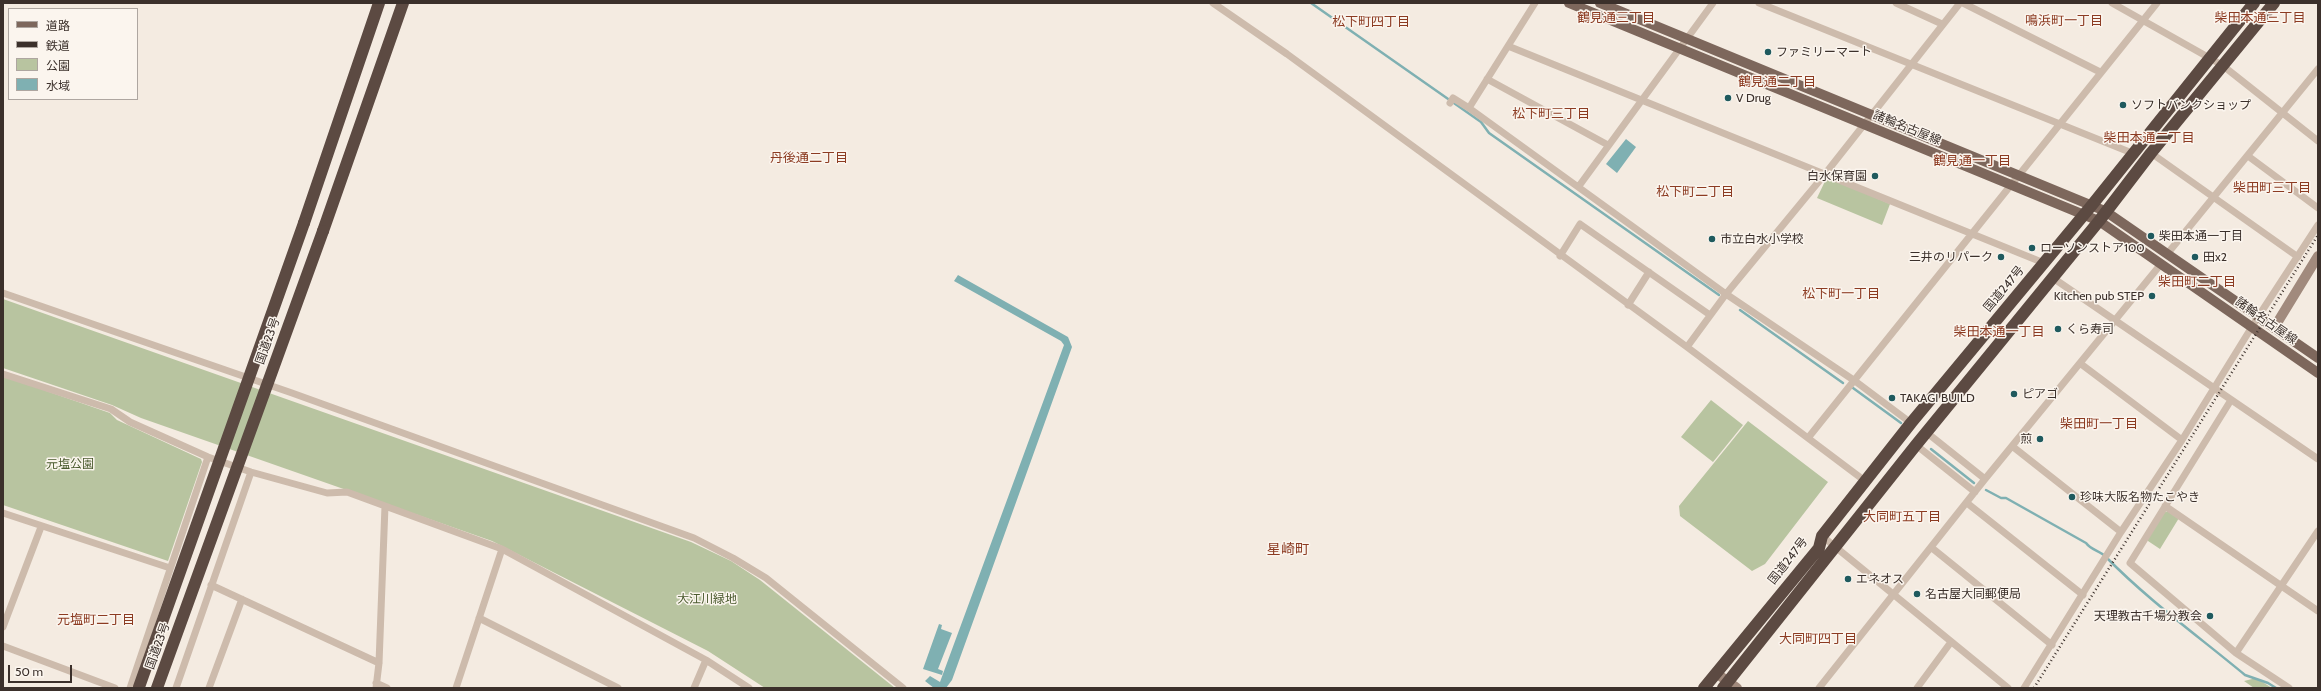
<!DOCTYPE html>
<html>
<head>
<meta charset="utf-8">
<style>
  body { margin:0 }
  #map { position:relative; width:2321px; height:691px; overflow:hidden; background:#f4ebe1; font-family:Cabin,"Noto Sans JP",sans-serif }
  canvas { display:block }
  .frame { position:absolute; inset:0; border:4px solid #3b302b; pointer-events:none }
  .legend { position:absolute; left:8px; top:8px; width:130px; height:92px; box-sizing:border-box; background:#fbf5ee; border:1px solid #aea6a0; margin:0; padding:5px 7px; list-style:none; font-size:12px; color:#3b302b }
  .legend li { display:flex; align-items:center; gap:8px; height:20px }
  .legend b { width:20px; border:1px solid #aea6a0 }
  .scale { position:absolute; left:8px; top:665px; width:64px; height:18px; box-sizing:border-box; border:2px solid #3b302b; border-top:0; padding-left:5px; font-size:12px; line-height:14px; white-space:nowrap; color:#3b302b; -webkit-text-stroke:3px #fbf5ee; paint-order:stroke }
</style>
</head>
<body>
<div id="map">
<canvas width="2321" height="691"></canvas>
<div class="frame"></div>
<ul class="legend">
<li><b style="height:5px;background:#7d675c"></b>道路</li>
<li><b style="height:5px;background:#3b302b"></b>鉄道</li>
<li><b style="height:11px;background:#b8c4a0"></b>公園</li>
<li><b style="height:11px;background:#7fb0b2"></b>水域</li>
</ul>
<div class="scale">50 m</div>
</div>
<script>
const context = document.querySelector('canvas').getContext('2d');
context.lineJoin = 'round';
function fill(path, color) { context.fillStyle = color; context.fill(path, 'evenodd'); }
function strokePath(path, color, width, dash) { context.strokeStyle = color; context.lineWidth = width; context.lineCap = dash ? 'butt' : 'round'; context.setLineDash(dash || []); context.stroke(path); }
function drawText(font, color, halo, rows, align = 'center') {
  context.font = font + ' Cabin,"Noto Sans JP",sans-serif'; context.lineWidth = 3; context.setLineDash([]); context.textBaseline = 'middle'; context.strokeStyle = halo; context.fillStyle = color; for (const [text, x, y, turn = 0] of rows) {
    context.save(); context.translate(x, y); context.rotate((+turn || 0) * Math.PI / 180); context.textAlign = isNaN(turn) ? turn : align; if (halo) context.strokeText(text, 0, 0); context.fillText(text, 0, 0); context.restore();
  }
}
fill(new Path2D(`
  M1827,177l63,27 -8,21 -65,-27z
  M3,299l688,243 40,19 29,19 135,108h-130l-57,-37 -216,-110 -351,-123 -29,-13 -109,-37z
  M3,376l107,37 7,7 84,39 1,3 -34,99 -165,-56z
  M1711,400l32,25 -30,37 -32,-25z
  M1748,421l80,61 -63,82 -13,7 -72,-55 -1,-10z
  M2168,511l11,7 -19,31 -12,-8v-4l15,-24z
  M2256,678l16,10h-18l-10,-7z`), '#b8c4a0');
fill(new Path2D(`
  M1626,139l10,8 -19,26 -11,-9z
  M958,275l110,62 4,10 -120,333 -6,8h-12l-9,-7 5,-5 10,6 124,-337 -3,-4 -107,-60z
  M939,624l3,1 -1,4 11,4 -14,36 5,2 -1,4 -19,-6z`), '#7fb0b2');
strokePath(new Path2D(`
  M1311,3l170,119 8,11 230,162
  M1740,310l103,73
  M1853,388l48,35
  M1931,449l43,34
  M1986,490l15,8h5l80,45c5,7 14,8 20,14 42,43 92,79 139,118l23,8 8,5`), '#7fb0b2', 2.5);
strokePath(new Path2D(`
  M1213,3l74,51 400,293 178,134
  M1759,3l373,150
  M1896,3l46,21
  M1963,3l137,69
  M2112,3l110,62 96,76
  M1508,46l536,217
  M1487,79l121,66
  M1450,103l3,-5 16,10 257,186 129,87 56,42
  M1469,108l66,-105
  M2151,153l147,104
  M2248,156l70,52
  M1579,186l134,-183
  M2168,253l150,-184
  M1560,256l20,-32 130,91
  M2053,278l265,181
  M3,293l289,100 402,145 39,20 33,20 137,110
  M1628,305l21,-33
  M1687,347l39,-53 99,-120 135,-171
  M2081,364l101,76
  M3,374l108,35 19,13 78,35 43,15 76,21 20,-1 155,57 204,111 43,28
  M2231,400l-101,163 106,90 53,35
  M1926,432l59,47
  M1808,438l349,-435
  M1916,445l59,47
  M2012,446l109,86
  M1967,503l116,92
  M2165,506l153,105
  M3,513l167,55
  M1822,536l186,152
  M1932,548l120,97
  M211,585l168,78
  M479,618l139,70
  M3,627l38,-100
  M3,646l112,42
  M2236,653l82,-122
  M376,683l11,5
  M130,688l78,-231
  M176,688l75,-216
  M209,688l33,-89
  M376,688l3,-25 6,-157
  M456,688l46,-139
  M694,688l12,-28
  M1819,688l166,-209 176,-215
  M1917,688l34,-46
  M2024,688l97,-156 61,-92 76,-123 60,-92`), '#cdbbac', 7);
strokePath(new Path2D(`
  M2274,328l44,-72
  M1716,673l21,15`), '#a18a7d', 10);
strokePath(new Path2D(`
  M1569,3l530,218 219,152
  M1600,3l505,208 213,147`), '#7d675c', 10);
strokePath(new Path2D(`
  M304,223l75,-220
  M323,231l80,-228
  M1704,688l115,-140 3,-12 89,-113 181,-218 162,-202
  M1723,688l193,-243 183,-224 52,-68 123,-150`), '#5c4a42', 12);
strokePath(new Path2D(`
  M2034,688l284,-453`), '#3b302b', 2.5, [1, 3]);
strokePath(new Path2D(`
  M139,687l165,-464
  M157,688l166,-457`), '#5c4a42', 12);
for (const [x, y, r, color] of [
  [1768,52,4,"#1f5a5e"],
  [1728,98,4,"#1f5a5e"],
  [2123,105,4,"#1f5a5e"],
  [1875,176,4,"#1f5a5e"],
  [2151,236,4,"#1f5a5e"],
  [1712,239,4,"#1f5a5e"],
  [2032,248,4,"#1f5a5e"],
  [2001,257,4,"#1f5a5e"],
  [2195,257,4,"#1f5a5e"],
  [2152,296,4,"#1f5a5e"],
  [2058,329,4,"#1f5a5e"],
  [2014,394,4,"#1f5a5e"],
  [1892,398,4,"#1f5a5e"],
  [2040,439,4,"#1f5a5e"],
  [2072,497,4,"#1f5a5e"],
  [1848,579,4,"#1f5a5e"],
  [1917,594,4,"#1f5a5e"],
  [2210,616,4,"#1f5a5e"]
]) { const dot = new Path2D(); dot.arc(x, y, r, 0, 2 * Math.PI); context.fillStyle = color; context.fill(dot); strokePath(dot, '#fbf5ee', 1.5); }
drawText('12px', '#3b302b', '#fbf5ee', [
  ["ファミリーマート",1776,52],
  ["V Drug",1736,98],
  ["ソフトバンクショップ",2131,105],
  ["白水保育園",1867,176,"right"],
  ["柴田本通一丁目",2159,236],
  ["市立白水小学校",1720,239],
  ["ローソンストア100",2040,248],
  ["三井のリパーク",1993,257,"right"],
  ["田x2",2203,257],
  ["Kitchen pub STEP",2144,296,"right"],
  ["くら寿司",2066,329],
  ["ピアゴ",2022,394],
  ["TAKAGI BUILD",1900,398],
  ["煎",2032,439,"right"],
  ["珍味大阪名物たこやき",2080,497],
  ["エネオス",1856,579],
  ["名古屋大同郵便局",1925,594],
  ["天理教古千場分教会",2202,616,"right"]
], 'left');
drawText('12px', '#3b302b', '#fbf5ee', [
  ["諸輪名古屋線",1907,128,22],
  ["国道247号",2004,289,-50],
  ["諸輪名古屋線",2266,321,35],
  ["国道23号",268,341,-70],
  ["国道247号",1788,561,-52],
  ["国道23号",158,646,-70]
]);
drawText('12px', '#4a5a2e', '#fbf5ee', [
  ["元塩公園",70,464],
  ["大江川緑地",707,599]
]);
drawText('13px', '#8c3b22', '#fbf5ee', [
  ["鶴見通三丁目",1616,18],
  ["柴田本通三丁目",2260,18],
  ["鳴浜町一丁目",2064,21],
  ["松下町四丁目",1371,22],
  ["鶴見通二丁目",1777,82],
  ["松下町三丁目",1551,114],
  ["柴田本通二丁目",2149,138],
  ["丹後通二丁目",809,158],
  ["鶴見通一丁目",1972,161],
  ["柴田町三丁目",2272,188],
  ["松下町二丁目",1695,192],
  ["柴田町二丁目",2197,282],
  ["松下町一丁目",1841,294],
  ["柴田本通一丁目",1999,332],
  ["柴田町一丁目",2099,424],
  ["大同町五丁目",1902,517],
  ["元塩町二丁目",96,620],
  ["大同町四丁目",1818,639]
]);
drawText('14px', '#8c3b22', '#fbf5ee', [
  ["星崎町",1288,550]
]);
</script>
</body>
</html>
